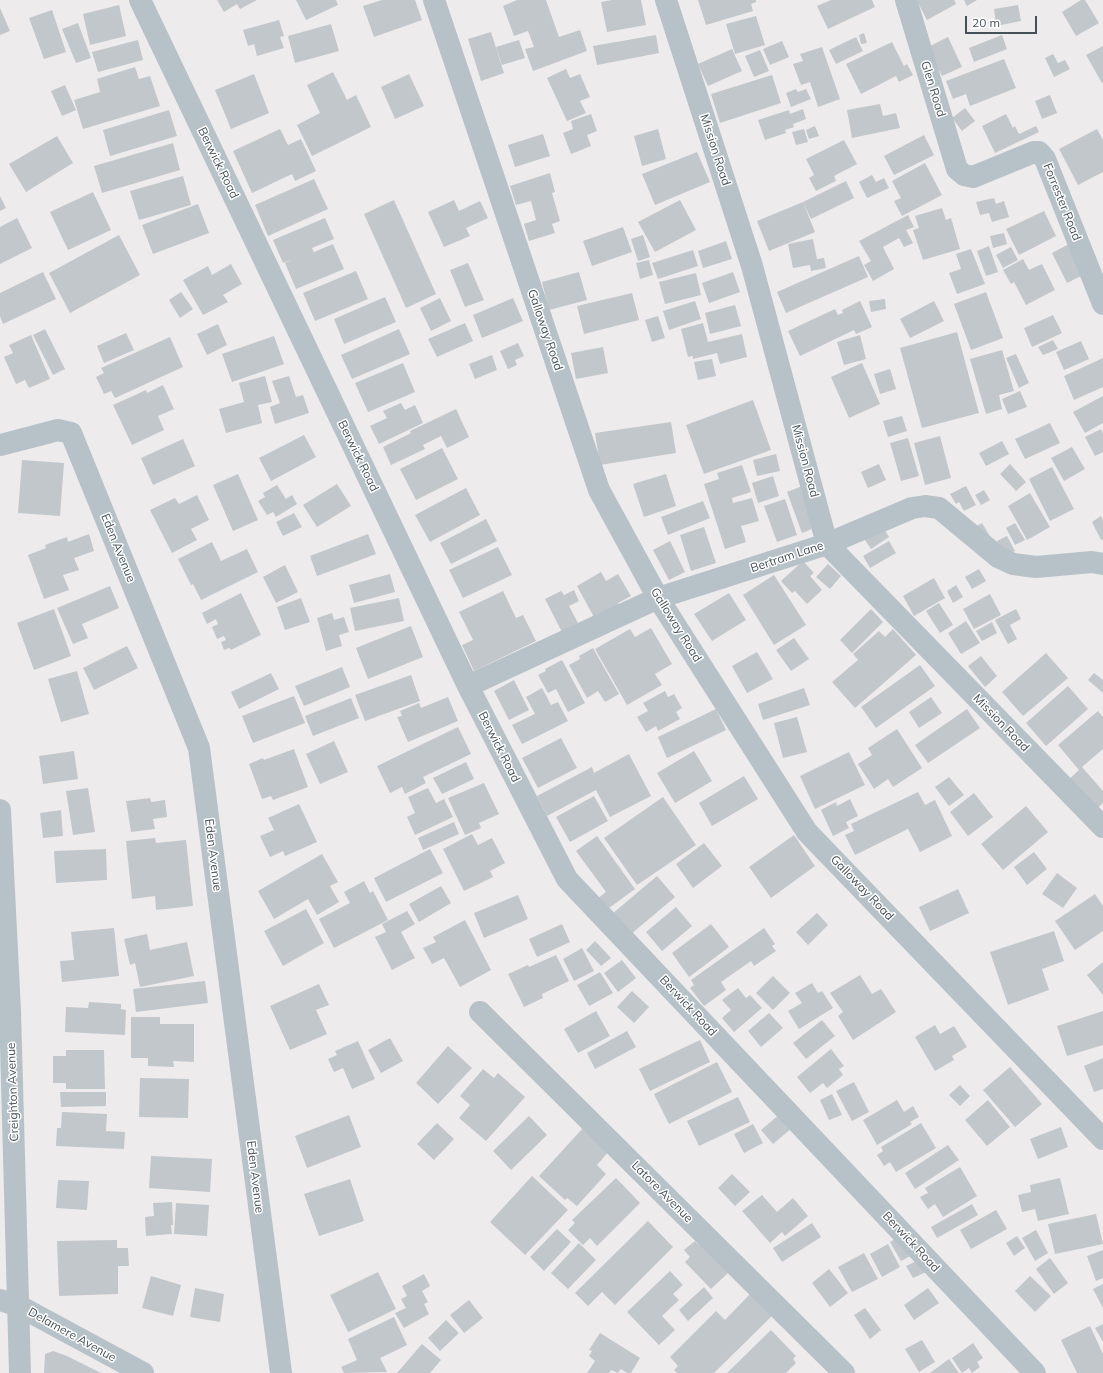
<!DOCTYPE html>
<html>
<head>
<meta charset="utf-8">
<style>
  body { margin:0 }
  #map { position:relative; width:1103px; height:1373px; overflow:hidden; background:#eeebec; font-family:Mulish,sans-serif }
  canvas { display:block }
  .scale { position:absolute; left:965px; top:16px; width:72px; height:18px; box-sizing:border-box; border:2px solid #455158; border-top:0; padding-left:5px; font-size:12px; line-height:14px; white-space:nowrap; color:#455158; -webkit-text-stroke:3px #fff; paint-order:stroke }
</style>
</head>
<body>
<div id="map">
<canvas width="1103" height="1373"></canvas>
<div class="scale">20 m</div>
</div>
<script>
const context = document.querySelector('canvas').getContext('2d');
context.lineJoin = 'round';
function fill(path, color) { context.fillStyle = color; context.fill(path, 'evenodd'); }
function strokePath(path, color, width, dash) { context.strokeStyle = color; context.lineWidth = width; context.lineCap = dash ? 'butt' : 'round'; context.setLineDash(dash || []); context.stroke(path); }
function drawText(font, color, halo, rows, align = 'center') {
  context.font = font + ' Mulish,sans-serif'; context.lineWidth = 3; context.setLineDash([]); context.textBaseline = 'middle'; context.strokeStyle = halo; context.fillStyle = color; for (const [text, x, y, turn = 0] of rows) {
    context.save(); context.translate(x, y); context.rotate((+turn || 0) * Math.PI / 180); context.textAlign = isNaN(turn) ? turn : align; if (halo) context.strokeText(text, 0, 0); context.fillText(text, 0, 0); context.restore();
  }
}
fill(new Path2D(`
  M217,0h40l-17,9 -3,-5 -13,8z
  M296,0h40l2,5 -32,15z
  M382,0h33l7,20 -48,17 -11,-31z
  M517,0h29l13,37 21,-7 7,21 -54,20 -8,-22 9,-2 -6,-16 -14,5 -11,-30z
  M612,0h29l5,25 -39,7 -6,-30z
  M698,0h58v2l-5,2 2,7 -47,14z
  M831,0h41l3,7 -47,22 -11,-23z
  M918,0h36l2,4 -29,16 -10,-19z
  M964,0h13l-10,6z
  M1081,0h4l14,23 -23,13 -14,-24z
  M119,5l7,31 -36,9 -7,-31z
  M1018,5l3,16 -25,5 -2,-17z
  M0,8l10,23 -10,4z
  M52,10l14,42 -22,7 -15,-41z
  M756,16l9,29 -30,9 -9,-30z
  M279,20l5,16 -4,1 4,11 -27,8 -3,-12 -6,2 -5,-16z
  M78,23l13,35 -15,5 -14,-34z
  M331,24l8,27 -44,12 -7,-27z
  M491,32l13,41 -23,8 -13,-42z
  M864,33l3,10 -6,1 -2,-9z
  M656,35l3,18 -62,12 -4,-19z
  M1002,35l5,14 -33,13 -5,-14z
  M856,37l7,14 -27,13 -7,-14z
  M948,37l14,30 -20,9 -3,-6 -3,1 -10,-23z
  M138,40l5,20 -45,12 -6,-20z
  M519,40l6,18 -23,7 -6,-18z
  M782,41l7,16 -19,8 -7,-16z
  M892,42l12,24 3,-2 6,11 -14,7 -3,-6 -35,18 -15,-30z
  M1103,46v36l-1,1 -16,-28z
  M822,47l18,52 -22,8 -8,-25 -9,3 -8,-21 10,-3 -3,-7z
  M732,49l10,22 -34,15 -10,-22z
  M760,50l9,21 -15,6 -9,-21z
  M1053,54l5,9 7,-3 5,9 -16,8 -9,-19z
  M1004,59l12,29 -46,18 -4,-12 -13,5 -7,-18z
  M135,67l4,12 11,-3 10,30 -77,23 -9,-29 26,-8 -3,-13z
  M566,69l4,9 10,-4 10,23 -10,4 6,12 -19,8 -20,-43z
  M333,72l14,28 9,-5 15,32 -59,29 -15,-31 23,-12 -13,-28z
  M254,74l15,39 -38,16 -16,-39z
  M409,74l15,32 -29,13 -14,-32z
  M772,75l9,28 -61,20 -9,-29z
  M65,85l11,25 -14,6 -11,-25z
  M796,89l2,3 8,-3 5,10 -20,8 -5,-14z
  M1050,95l7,18 -15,6 -7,-18z
  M880,104l3,12 13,-3 4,15 -48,10 -5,-28z
  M965,108l10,13 -13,10 -10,-13z
  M803,109l3,10 -13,5 1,3 -9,3 1,3 -21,7 -7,-20 31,-10 1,4z
  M169,110l8,26 -67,20 -7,-26z
  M591,114l6,17 -10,4 4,11 -20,8 -8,-21 10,-4 -2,-8z
  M1006,114l7,14 2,-2 4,8 17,-8 3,6 -44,21 -13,-27z
  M815,126l4,10 -10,3 -3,-9z
  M280,129l8,16 13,-6 15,32 -21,10 -3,-7 -40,19 -19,-42z
  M658,129l8,30 -24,7 -8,-30z
  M804,129l4,13 -12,3 -4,-13z
  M1097,129l6,11v32l-25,13 -19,-36z
  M543,134l7,22 -35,11 -7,-22z
  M924,135l10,20 -40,20 -10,-19z
  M57,136l16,27 -47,29 -17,-28z
  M844,140l13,24 -23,12 2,5 -20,10 -7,-13 5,-3 -8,-16z
  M173,143l7,27 -78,23 -8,-27z
  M697,152l13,30 -55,23 -13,-31z
  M925,163l17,32 -40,21 -8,-15 7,-3 -9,-17z
  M550,173l5,19 -3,1 8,28 -8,3 3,9 -26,8 -5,-17 12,-4 -5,-19 -15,4 -6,-19z
  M872,175l4,7 8,-4 5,10 -22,10 -8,-16z
  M183,176l8,29 -52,15 -9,-29z
  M314,179l14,30 -60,27 -13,-31z
  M846,181l8,17 -43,21 -8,-17z
  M93,192l18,38 -43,20 -18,-38z
  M0,196l6,12 -6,3z
  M994,198l2,6 8,-3 5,16 -17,5 -3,-9 -9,2 -4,-13z
  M394,200l42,94 -30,14 -42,-94z
  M454,200l5,11 21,-10 8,17 -22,10 4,8 -26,11 -16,-35z
  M680,200l16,30 -41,22 -17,-30z
  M803,202l12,30 -46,19 -12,-30z
  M198,204l11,29 -56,21 -11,-29z
  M942,208l4,12 5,-2 9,31 -37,11 -10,-30 6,-2 -4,-12z
  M1044,211l12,25 -37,19 -13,-26z
  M908,215l6,12 -8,3 7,13 -9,4 -5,-9 -16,9 11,22 -21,12 -9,-16 7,-4 -12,-20z
  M17,218l15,30 -32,16v-37z
  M325,218l9,21 -22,9 2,4 19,-8 11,25 -48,20 -11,-26 7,-3 -9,3 -10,-23z
  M623,227l9,25 -40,14 -9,-25z
  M1004,233l3,11 -14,4 -3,-12z
  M119,235l21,40 -70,38 -21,-40z
  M643,235l7,22 -12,4 -7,-22z
  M813,239l4,20 7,-1 2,10 -15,3 -1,-6 -17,3 -5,-24z
  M726,241l6,18 -29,9 -5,-17z
  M1069,244l16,30 -18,9 -15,-30z
  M989,246l9,26 -12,4 -9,-25z
  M1011,247l7,13 -15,8 -7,-13z
  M971,249l14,35 -28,10 -8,-21 12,-4 -5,-15z
  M693,250l5,16 -40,13 -6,-16z
  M859,256l9,21 -82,36 -9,-21z
  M1023,259l6,11 13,-6 13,26 -29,15 -12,-23 -3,2 -8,-14z
  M649,260l4,15 -13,4 -4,-16z
  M468,263l16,37 -19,7 -15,-37z
  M231,264l11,20 -19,11 5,7 -25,13 -20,-35 25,-14 4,9z
  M356,271l12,28 -53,22 -12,-28z
  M43,272l13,27 -53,25 -3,-8v-23z
  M579,272l8,28 -38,10 -7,-28z
  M733,272l7,20 -31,11 -7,-20z
  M696,273l5,22 -36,9 -6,-22z
  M181,292l12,17 -13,9 -11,-18z
  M986,292l17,46 -32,12 -17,-46z
  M632,293l7,27 -55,14 -7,-28z
  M385,297l11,25 -52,22 -10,-25z
  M440,298l11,23 -20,10 -11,-23z
  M513,298l10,23 -41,17 -9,-23z
  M885,299l1,10 -15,3 -2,-11z
  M695,301l6,18 -32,11 -6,-19z
  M860,301l12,26 -16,7 -2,-4 -54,26 -12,-25 47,-22 3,6 5,-2 -1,-3z
  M934,301l10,20 -34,17 -10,-19z
  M735,305l6,21 -31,8 -5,-21z
  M1053,315l9,18 -30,14 -8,-19z
  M658,316l7,22 -13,4 -7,-22z
  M465,323l8,18 -36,16 -9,-18z
  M703,323l5,19 34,-8 5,23 -27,7 -3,-11 -24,6v-3l-5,1 -7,-28z
  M218,324l9,21 -20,10 -10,-21z
  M45,329l20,40 -12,6 -20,-40z
  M399,329l11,25 -58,25 -11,-24z
  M957,332l22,81 -57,15 -22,-80z
  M126,333l8,17 -30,13 -7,-17z
  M31,335l19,44 -21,9 -4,-8 -9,4 -12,-27 9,-4 -4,-8z
  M860,335l6,24 -22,6 -7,-23z
  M274,336l10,28 -52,18 -10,-28z
  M170,337l13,30 -68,31 -4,-7 -7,3 -8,-17 8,-4 -3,-5z
  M1053,340l5,9 -15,6 -5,-8z
  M1081,341l8,18 -25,11 -8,-18z
  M518,343l6,13 -9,4 2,5 -9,4 -8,-18z
  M603,347l5,26 -32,6 -5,-26z
  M1002,350l12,41 -15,4 3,14 -16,5 -16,-55z
  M1016,354l13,29 -10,5 -13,-30z
  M492,355l5,15 -22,9 -6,-15z
  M1103,358v29l-29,13 -10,-24z
  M712,359l4,17 -18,4 -4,-18z
  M403,363l12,29 -47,20 -13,-29z
  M862,363l18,41 -31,14 -18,-41z
  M890,369l6,20 -16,5 -6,-20z
  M265,376l7,26 -14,3 4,18 -36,10 -7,-24 25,-7 -5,-19z
  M289,376l7,21 7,-2 6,18 -34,11 -5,-17 10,-4 -8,-22z
  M163,385l11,24 -16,7 6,14 -32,15 -19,-40 33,-15 1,3z
  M1020,391l7,16 -19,7 -6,-15z
  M1103,396v27l-18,10 -12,-21z
  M753,400l18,50 -67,24 -18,-49z
  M401,403l4,7 10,-5 8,18 -44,21 -9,-18 17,-8 -4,-7z
  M456,409l13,28 -22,11 -6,-12 -18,9 2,4 -34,16 -8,-18 28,-14 -1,-2z
  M902,416l5,15 -19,6 -5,-16z
  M671,422l5,31 -76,12 -5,-32z
  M1050,423l10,20 -35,16 -10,-20z
  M1101,429l2,4v19l-8,4 -10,-19z
  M304,435l12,22 -45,24 -12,-23z
  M940,436l11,42 -26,7 -11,-42z
  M908,438l11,38 -18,5 -11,-38z
  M183,439l12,27 -42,19 -12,-27z
  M1002,441l7,13 -23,12 -7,-13z
  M1072,447l13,22 -21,12 -13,-23z
  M442,448l16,31 -42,21 -16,-31z
  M776,454l4,17 -23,5 -4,-16z
  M22,460l42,3 -4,53 -42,-3z
  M879,464l7,16 -18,8 -7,-16z
  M1010,464l16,18 -10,9 -16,-17z
  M742,465l9,27 -19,6 1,5 19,-5 7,23 -18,5 5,16 -21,7 -21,-65 15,-5 -2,-6z
  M1052,467l22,42 -24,12 -21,-42z
  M238,474l20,46 -25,11 -20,-46z
  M666,474l10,32 -32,11 -11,-33z
  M773,476l6,20 -21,7 -6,-20z
  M337,484l14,22 -34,21 -14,-22z
  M277,485l9,14 6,-4 5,9 -21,13 -3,-5 -6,3 -9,-14 7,-4 -2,-4z
  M805,485l14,41 -17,7 -15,-41z
  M966,486l10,19 -12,6 -5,-9 -3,2 -6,-10z
  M466,488l14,27 -50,27 -15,-27z
  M984,490l6,10 -9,5 -6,-10z
  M1030,493l20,34 -23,13 -19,-34z
  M197,495l12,25 -18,9 6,11 -25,13 -22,-43 25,-12 4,6z
  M785,499l12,36 -20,7 -13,-36z
  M703,501l7,17 -42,17 -7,-18z
  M294,513l8,14 -19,9 -7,-14z
  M1101,516l2,5v18l-2,1 -9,-18z
  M486,519l11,22 -46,23 -11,-21z
  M982,523l9,15 -16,-11z
  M1015,523l10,17 -10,5 -9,-17z
  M882,525l7,12 -18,12 -8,-12z
  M704,527l12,36 -25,8 -11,-36z
  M89,534l5,17 -20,7 5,12 -16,5 6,15 -25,9 -16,-44 18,-7 -1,-3 22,-8 1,5z
  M368,534l8,20 -59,22 -7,-20z
  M1007,536l8,15 -10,5 -8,-15z
  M670,541l15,31 -16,8 -16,-30z
  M889,541l7,12 -26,15 -7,-12z
  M212,542l9,19 26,-12 11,23 -57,28 -8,-16 -2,1 -13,-26z
  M498,547l14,28 -49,23 -14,-28z
  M803,561l11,12 -4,3 12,14 -15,14 -12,-13 -3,2 -11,-12z
  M828,564l13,12 -11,13 -14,-12z
  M285,565l13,27 -22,11 -13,-26z
  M979,569l7,12 -14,8 -7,-12z
  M601,572l5,9 12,-7 13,22 -13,7 1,2 -24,14 -18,-33z
  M390,574l5,18 -41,11 -5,-18z
  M774,575l32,50 -32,20 -31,-50z
  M934,578l11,20 -31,18 -11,-20z
  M956,585l7,12 -10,6 -6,-12z
  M110,586l9,22 -37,16 6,14 -15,6 -16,-36z
  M574,590l5,11 -10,5 9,17 -16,9 -17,-33 16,-8 3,4z
  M503,591l13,27 7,-3 13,26 -62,30 -12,-26 11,-5 -14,-28z
  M241,593l20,42 -30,15 -2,-2 -5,2 -3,-8 5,-2 -2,-4 -7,3 -5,-12 6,-3 -2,-5 -9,5 -5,-11z
  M729,593l17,27 -34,21 -18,-27z
  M990,594l11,21 -27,14 -11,-20z
  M301,598l9,24 -25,8 -8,-23z
  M399,598l5,23 -49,10 -5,-23z
  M939,603l14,22 -13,8 -14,-22z
  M54,609l17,47 -37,14 -17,-47z
  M871,609l12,13 -31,31 -12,-13z
  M1016,609l5,10 -11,6 7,14 -9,5 -13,-24z
  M332,613l2,7 10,-3 5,15 -10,3 3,11 -16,5 -9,-33z
  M966,621l14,22 -19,11 -13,-21z
  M992,622l5,11 -15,8 -6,-10z
  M411,626l12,31 -55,22 -12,-31z
  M651,628l21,36 -17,10 7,11 -35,20 -32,-56 35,-20 5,8z
  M893,629l23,26 -61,53 -23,-26 26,-22 -5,-6 26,-23 6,6z
  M794,638l15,21 -18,12 -15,-21z
  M127,646l11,22 -44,22 -11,-22z
  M593,648l26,46 -14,8 -7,-11 -11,7 -18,-33 11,-6 -1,-3z
  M757,652l16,27 -26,14 -15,-27z
  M1046,653l22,25 -45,38 -21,-24z
  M981,656l16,20 -12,11 -17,-21z
  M562,660l23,43 -17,9 -12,-23 -8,4 -10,-18 8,-4 -1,-2z
  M920,665l15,21 -59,42 -15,-21z
  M342,667l8,20 -46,19 -9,-20z
  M77,671l12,43 -28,8 -13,-43z
  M271,673l8,16 -40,20 -8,-17z
  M1094,673l9,7v13l-15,-13z
  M411,675l9,26 -55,20 -10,-26z
  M514,680l15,30 -20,10 -15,-29z
  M1068,686l20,23 -42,37 -20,-23z
  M542,688l9,17 7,-3 10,19 -46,23 -10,-19 23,-11 -9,-17z
  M804,688l6,17 -47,15 -5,-16z
  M665,691l3,6 6,-3 8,14 -6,4 4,7 -22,12 -2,-5 -10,6 -9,-15 11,-6 -5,-8z
  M294,696l11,27 -52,20 -11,-27z
  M448,697l10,24 -50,21 -11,-25 5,-1 -2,-5 19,-8 2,5z
  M931,697l11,16 -23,15 -10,-16z
  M351,698l8,20 -46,18 -8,-20z
  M716,709l10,21 -59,28 -9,-21z
  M967,709l13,19 -52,35 -13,-18z
  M1098,711l5,6v32l-21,18 21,24v12l-9,8 -27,-30 12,-11 -21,-25z
  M797,717l10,35 -24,6 -9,-35z
  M458,727l13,27 -48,23 3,6 -21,11 -3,-7 -12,6 -13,-27z
  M897,729l25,39 -29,19 -5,-8 -14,10 -16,-25 14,-9 -4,-7z
  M561,738l16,30 -39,20 -16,-30z
  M334,741l14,31 -28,12 -14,-30z
  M294,749l14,38 -35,13 -2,-4 -9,3 -13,-35 14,-6 1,2z
  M74,751l4,28 -35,5 -4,-28z
  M694,751l18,30 -37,22 -18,-30z
  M849,752l16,33 -50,24 -15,-33z
  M629,754l22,42 -41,21 -14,-27 -49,26 -10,-20 55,-29 2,6z
  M466,762l8,17 -32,15 -9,-16z
  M744,776l14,23 -46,27 -13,-23z
  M949,777l15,18 -15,11 -14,-19z
  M484,783l15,31 -20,9 2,5 -16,7 -17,-37z
  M88,788l7,44 -22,3 -7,-44z
  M428,788l8,15 8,-4 9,18 -38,18 -8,-18 8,-4 -7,-16z
  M918,792l7,13 10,-5 17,36 -32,16 -12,-23 -53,26 -10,-20 9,-4 -3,-7z
  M974,793l19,24 -25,19 -18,-24z
  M594,796l14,25 -38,21 -14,-25z
  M663,797l33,48 -59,40 -33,-47z
  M150,798l1,4 14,-2 2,17 -14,2 2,10 -24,3 -5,-31z
  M850,799l8,17 -12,6 3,6 -16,8 -12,-26 15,-8 1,4z
  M299,804l18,38 -32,14 -2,-5 -13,6 -10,-21 14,-6 -6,-12z
  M1026,806l22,26 -45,38 -22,-26z
  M61,810l2,26 -20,2 -3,-25z
  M454,822l5,12 -36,16 -5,-12z
  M472,834l6,11 14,-7 13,25 -15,8 3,6 -29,14 -21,-42z
  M794,835l21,31 -44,32 -22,-31z
  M597,836l38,53 -30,22 -8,-12 9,-7 -30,-41z
  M155,838l1,5 30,-3 7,66 -37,4 -1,-14 -23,3 -6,-58z
  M704,843l18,23 -29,22 -17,-24z
  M106,849l1,31 -51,3 -2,-32z
  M430,849l13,24 -57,29 -12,-24z
  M1034,852l13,17 -20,16 -13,-18z
  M322,854l16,28 -8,4 9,16 -22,13 -9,-16 -34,20 -16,-28z
  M1057,873l20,15 -14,20 -21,-14z
  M657,876l18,21 -45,38 -18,-21z
  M364,881l6,12 3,-2 15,29 -54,28 -15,-29 31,-16 -6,-11z
  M441,886l10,17 -32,19 -10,-18z
  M958,889l11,24 -39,18 -11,-24z
  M1095,894l8,12v25l-28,19 -20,-29z
  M518,895l10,24 -44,19 -10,-25z
  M676,907l16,19 -30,25 -16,-19z
  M306,909l18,34 -41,23 -19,-35z
  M407,911l8,13 -14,8 14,26 -23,12 -17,-33 11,-5 -4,-8z
  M817,913l11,12 -20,20 -12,-13z
  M465,920l26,50 -31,17 -16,-29 -12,6 -9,-16 13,-6 -3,-5z
  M562,924l8,18 -33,15 -8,-18z
  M711,924l18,23 -40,30 -17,-24z
  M114,928l5,48 -57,6 -2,-21 14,-1 -3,-28z
  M764,928l11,16 -3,2 4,5 -22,15 -3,-5 -30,21 5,8 -22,16 -14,-18 4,-3 -3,-5z
  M1054,931l10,30 -22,8 7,21 -41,15 -18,-53z
  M147,934l3,16 37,-8 7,34 -54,11 -5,-24 -5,2 -6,-26z
  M595,941l16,17 -10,8 -15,-16z
  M582,948l12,23 -20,10 -11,-22z
  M556,955l13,26 -27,13 1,4 -19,9 -16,-33 20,-9 1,2z
  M622,960l14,18 -18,14 -14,-19z
  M1103,962v33l-16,-20z
  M600,972l13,21 -24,13 -12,-21z
  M860,975l12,19 9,-5 15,23 -43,28 -15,-24 5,-4 -13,-19z
  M773,976l17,17 -17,17 -17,-17z
  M205,981l3,22 -72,9 -3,-23z
  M812,983l6,10 4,-2 11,17 -34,21 -11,-18 14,-8 -7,-10z
  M319,984l10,21 -13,5 11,24 -37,16 -20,-44z
  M738,988l8,10 4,-3 12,13 -28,24 -12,-14 9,-8 -9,-10z
  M632,991l17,16 -15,16 -17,-16z
  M89,1002l32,2v5l5,1 -1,25 -60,-3 1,-25 22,1z
  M596,1011l14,25 -32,17 -14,-24z
  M1103,1011v34l-36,11 -10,-30z
  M769,1013l14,15 -22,19 -13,-16z
  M131,1017h29v7h34v38l-21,-1 1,6 -26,-1v-8h-17z
  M822,1020l13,16 -29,23 -13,-16z
  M935,1025l5,9 14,-8 13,21 -15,9 2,4 -19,11 -20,-34z
  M627,1031l9,16 -41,22 -8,-16z
  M390,1038l13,23 -22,12 -13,-23z
  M700,1040l10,22 -60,29 -11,-22z
  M358,1041l17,38 -23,10 -9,-21 -9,4 -6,-13 9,-4 -2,-4z
  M448,1046l24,22 -34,36 -22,-21z
  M831,1049l13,17 -5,3 4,6 -16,13 -4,-5 -13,10 -13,-16z
  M66,1050h38l1,39h-39v-6h-13v-27h13z
  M1103,1058v31l-9,3 -10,-26z
  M717,1062l15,30 -63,32 -15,-30z
  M1010,1067l32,37 -27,23 -32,-37z
  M483,1069l11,9 4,-5 27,24 -39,44 -27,-23 11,-13 -10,-9z
  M140,1078l49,1 -1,39 -49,-1z
  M854,1082l15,30 -17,9 -16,-30z
  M960,1085l10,11 -10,10 -11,-11z
  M60,1092h46v14l-45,1z
  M832,1094l10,21 -13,5 -9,-20z
  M738,1097l12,25 -51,24 -12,-25z
  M897,1100l7,12 9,-6 6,11 -9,5 2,2 -35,21 -14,-25z
  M988,1100l22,27 -23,19 -22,-26z
  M62,1112l45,2 -1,17 19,1 -1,17 -68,-3 1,-18h4z
  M780,1114l12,14 -19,16 -12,-14z
  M349,1115l12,32 -54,21 -12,-32z
  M529,1116l18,19 -36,35 -18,-19z
  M437,1123l17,16 -20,21 -17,-16z
  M921,1123l15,25 -40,24 -6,-10 -6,4 -7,-11 6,-4 -2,-4z
  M753,1124l10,19 -19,10 -10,-19z
  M584,1127l25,24 -12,14 9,9 -29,32 -10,-8 -2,2 -26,-24z
  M1061,1127l7,20 -30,12 -8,-20z
  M948,1145l11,15 -44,29 -10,-16z
  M151,1156l61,3 -2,33 -61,-4z
  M960,1167l17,29 -34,21 -8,-13 -7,5 -8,-12 8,-4 -3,-5z
  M732,1174l18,18 -15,14 -17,-18z
  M532,1176l36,34 -43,45 -35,-33z
  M616,1178l24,25 -43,43 -7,-8 -7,7 -15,-15 7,-7 -3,-3z
  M1060,1178l9,36 -31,7 -3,-12 -13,3 -4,-17 13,-3 -1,-7z
  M350,1179l14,42 -45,15 -15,-42z
  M58,1180l31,1 -2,29 -31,-2z
  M762,1195l15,17 16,-14 15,18 -23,20 -3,-4 -12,11 -28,-32z
  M172,1202l1,23h-2l1,9 -26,2 -1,-19 9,-1 -1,-13z
  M176,1203l33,2 -2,31 -33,-2z
  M972,1204l6,11 -41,23 -6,-11z
  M996,1210l11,19 -36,20 -11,-19z
  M1096,1214l7,30 -48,10 -7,-30z
  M648,1221l25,26 -58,58 -13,-13 -14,14 -13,-13z
  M812,1223l9,14 -39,25 -9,-14z
  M557,1229l14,13 -27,29 -14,-14z
  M1036,1230l12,23 -13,8 -13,-23z
  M900,1236l12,19 -11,6 -11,-19z
  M1017,1236l8,12 -11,8 -8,-13z
  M705,1239l23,34 -17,16 -26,-27 5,-5 -6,-7 11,-9 4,4z
  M117,1240v8h11l1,18h-11v28l-59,2 -2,-55z
  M579,1243l17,17 -28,29 -17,-16z
  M888,1244l12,23 -18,10 -12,-23z
  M1103,1250v28l-7,3 -9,-25z
  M864,1253l14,26 -26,13 -14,-25z
  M1050,1258l18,25 -14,11 -18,-25z
  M919,1260l7,12 -13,6 -7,-12z
  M829,1269l19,24 -18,14 -18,-24z
  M670,1271l13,14 -10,9 6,6 -17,16 13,14 -16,15 -32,-33z
  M378,1272l18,37 -48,23 -18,-37z
  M424,1274l6,12 -8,5 6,11 -4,2 5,10 -25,14 -9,-15 11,-5 -5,-9 6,-3 -5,-10z
  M151,1276l30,9 -8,31 -31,-8z
  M1030,1276l21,20 -16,16 -20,-21z
  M1103,1284v24l-10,-19z
  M704,1287l9,11 -25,23 -9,-11z
  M195,1288l29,6 -4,28 -30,-5z
  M928,1288l11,15 -25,17 -10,-15z
  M751,1293l22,22 -59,58h-37l-3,-3 4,-4 -8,-9 46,-46 9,9z
  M469,1300l14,18 -19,15 -14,-18z
  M865,1308l16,22 -11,9 -16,-24z
  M394,1317l13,28 -27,13 7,14 -43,1 -3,-6 16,-7 -9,-21z
  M446,1320l13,13 -19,18 -12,-13z
  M1103,1324v18l-8,-14z
  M1090,1326l13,28v19h-26l-16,-33z
  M771,1330l25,26 -3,3 3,4 -10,10h-59z
  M600,1333l40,25 -9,15h-4l-6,-4 -3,4 -7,-3 -2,3h-22l8,-12 -6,-5 3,-5 -3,-1z
  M922,1340l13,22 -16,10 -14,-23z
  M973,1343l10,15 -6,4 3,5 -8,6 -3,-5 -7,5 -10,-15z
  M422,1344l19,16 -11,13h-33z
  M53,1351l14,5 34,17h-57l1,-19z
  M949,1359l10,14h-29z`), '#c2c7cb');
strokePath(new Path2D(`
  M140,0l328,686 99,193 468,494
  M434,0l165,490 59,108 149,234 296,307
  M666,0l86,266 75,278 276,283
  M906,0l51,169 7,6 9,2 61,-25h5l6,7 58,145
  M0,445l58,-15 13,3 128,315 82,625
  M468,686l190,-88 169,-54 85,-36 13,-2 14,2 59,49 15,7 23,3 56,-5 11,2
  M0,810l10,201 10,362
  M480,1012l364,361
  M0,1300l19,6 124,67`), '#b7c2c8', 22);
drawText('12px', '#455158', '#fff', [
  ["Glen Road",933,89,73],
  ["Mission Road",715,150,72],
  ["Berwick Road",218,163,64],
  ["Forrester Road",1062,202,68],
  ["Galloway Road",545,330,71],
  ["Berwick Road",358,456,64],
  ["Mission Road",805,461,75],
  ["Eden Avenue",118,548,68],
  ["Bertram Lane",787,557,-18],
  ["Galloway Road",676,625,58],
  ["Mission Road",1001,723,46],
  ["Berwick Road",499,747,63],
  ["Eden Avenue",213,855,83],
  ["Galloway Road",862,888,46],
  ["Berwick Road",688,1006,47],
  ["Creighton Avenue",13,1092,-92],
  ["Eden Avenue",255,1177,83],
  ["Latore Avenue",662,1192,45],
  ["Berwick Road",911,1242,47],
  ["Delamere Avenue",72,1335,29]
]);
</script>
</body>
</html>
